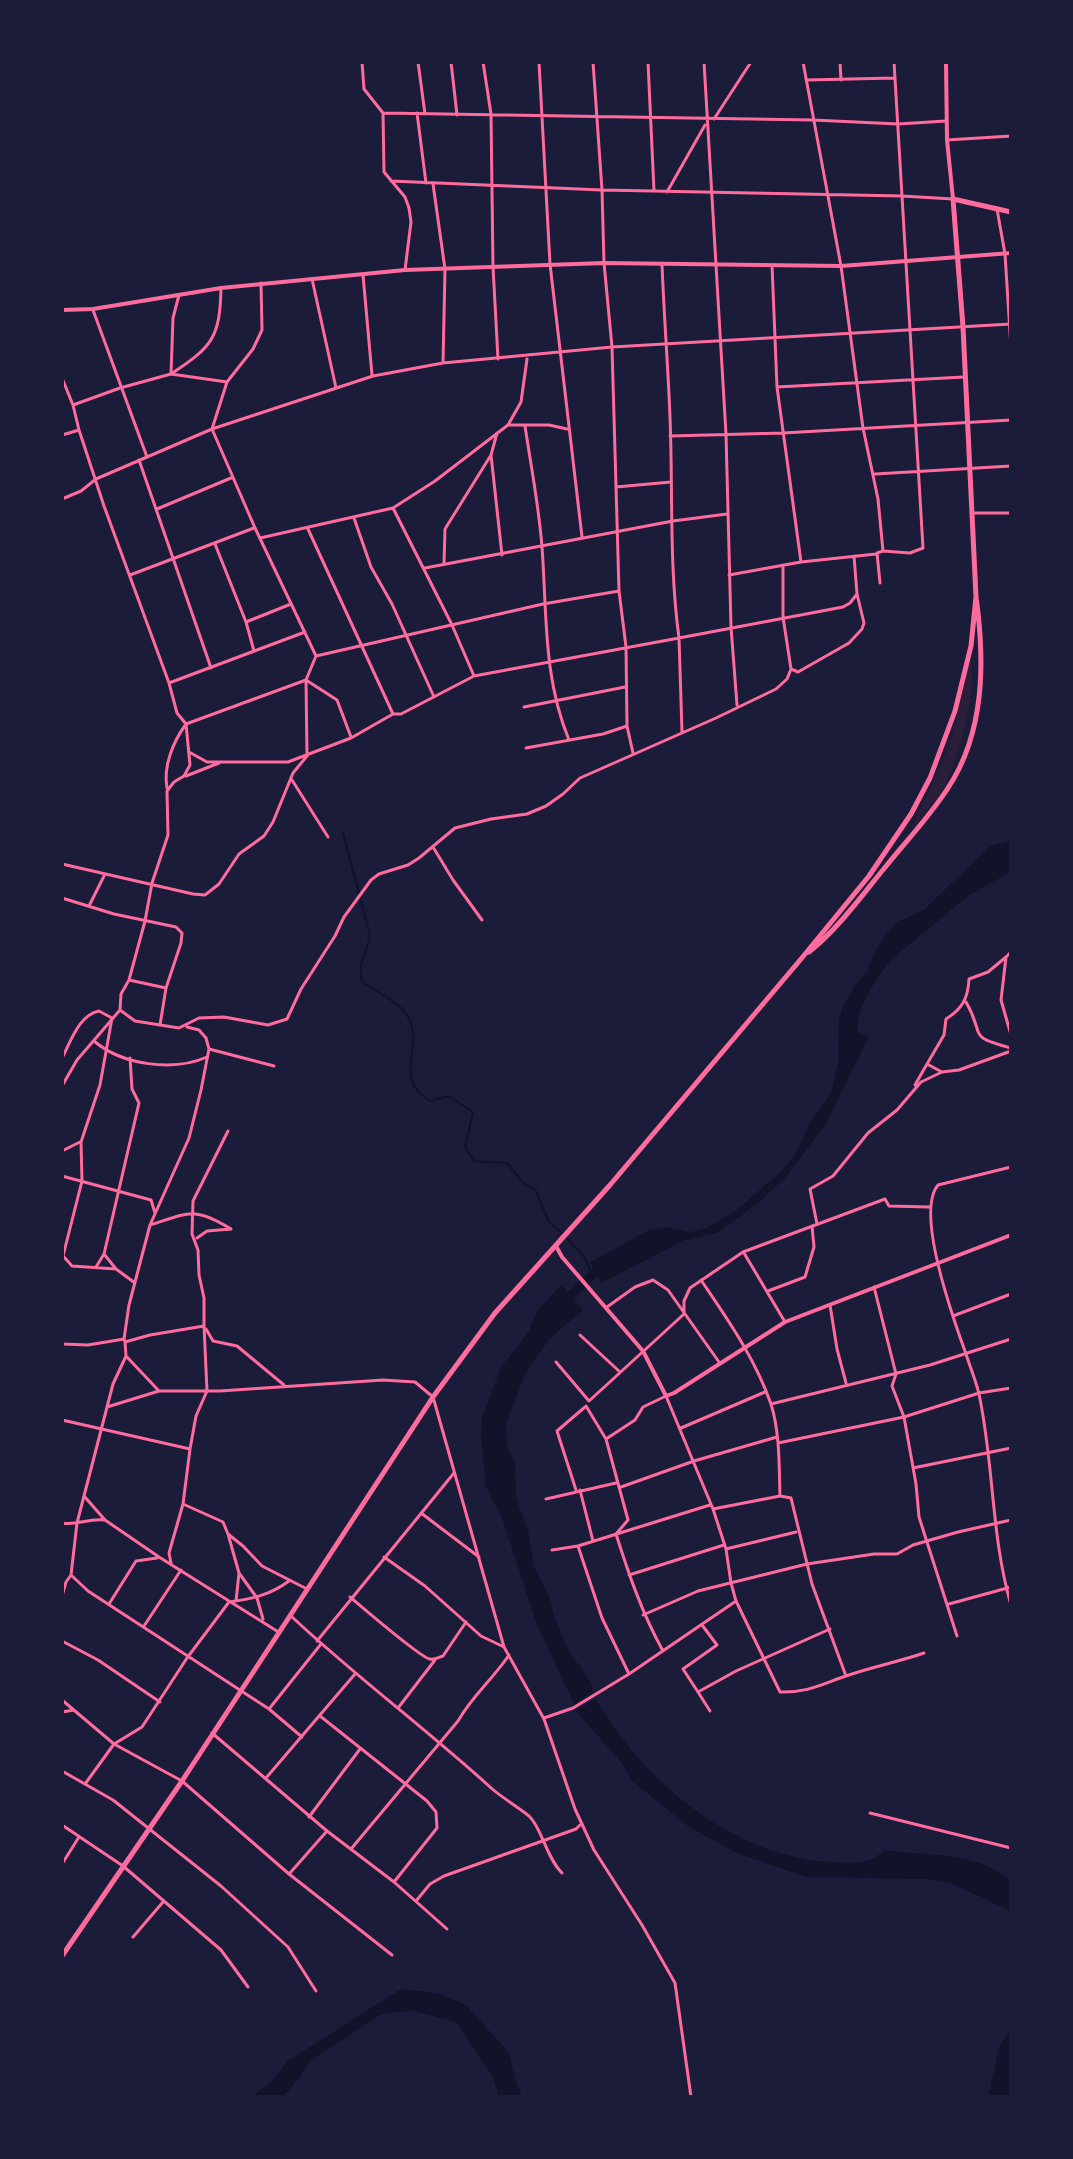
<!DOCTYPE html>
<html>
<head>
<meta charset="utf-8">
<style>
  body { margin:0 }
  #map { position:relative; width:1073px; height:2159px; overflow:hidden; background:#1b1b3a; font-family:Poppins,sans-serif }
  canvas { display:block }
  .frame { position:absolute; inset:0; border:64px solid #1b1b3a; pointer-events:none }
</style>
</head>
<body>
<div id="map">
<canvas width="1073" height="2159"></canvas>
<div class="frame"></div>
</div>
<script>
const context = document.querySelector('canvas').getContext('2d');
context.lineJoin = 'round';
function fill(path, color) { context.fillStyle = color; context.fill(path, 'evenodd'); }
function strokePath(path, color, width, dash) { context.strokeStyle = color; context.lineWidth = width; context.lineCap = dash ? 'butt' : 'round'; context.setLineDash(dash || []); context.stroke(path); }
fill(new Path2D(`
  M969,662c12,18 -13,103 -23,122 -9,17 -24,31 -35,46l40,-88z`), '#2a1e3b');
fill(new Path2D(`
  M1011,841v31l-42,23 -77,64c-13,15 -41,56 -33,75l10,2 -44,89 -39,52 -27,25 -42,31 -32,7 -84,43 -11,-21 60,-32 17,-3 22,5 16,-3 29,-17 48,-41 14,-18 15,-32 20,-28 7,-30 1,-43 3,-11 12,-23 14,-15 4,-14 13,-21 11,-13 28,-13 66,-64z
  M562,1285l21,25 -33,28 -25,36 -19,50 1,22 8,16 1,35 13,38 5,31 15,30 7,26 14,31 21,29 2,9 -18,14 -38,-80 -35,-107 -16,-31 -5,-53 1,-16 19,-51 27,-34 9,-22z
  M596,1699c48,83 138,159 237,163 19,1 37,3 51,-12 45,7 90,0 127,31v30l-61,-28 -23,-4 -121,-2 -69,-24 -48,-26 -57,-46 -11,-19 -45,-51z
  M401,1989l37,4 28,12 43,48 7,31 7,13h-24l-6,-20 -37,-55 -45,-12 -31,5 -70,46 -12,19 -16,17h-31l17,-12 20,-24z
  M1011,2031v66h-23l12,-53z`), '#12122b');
strokePath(new Path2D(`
  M343,833l27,102c-4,22 -12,23 -8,47 13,9 32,17 42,29 26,32 -15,65 26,90l19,-5 24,16 -8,35 9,14 33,2 17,21 11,5 14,33 13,11
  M568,1239l17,19 7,16`), '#12122b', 2);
strokePath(new Path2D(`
  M562,1303l42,-38`), '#12122b', 9);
strokePath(new Path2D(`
  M362,62l2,27 19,24 1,59 21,25 4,11 2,14 -6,48
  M418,62l7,52
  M451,62l6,53
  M483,62l8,52 2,153 5,92
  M539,62l11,202 32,273
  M593,62l9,128 2,73 8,84 7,244 7,56 1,79 6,27
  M648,62l6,129
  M704,62l22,372 5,193 6,78
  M803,62l38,204 22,162 15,71 5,52 -6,2 3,30
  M840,62l1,18
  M806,80l89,-2
  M383,113l430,7 85,4 48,-3
  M417,113l9,70
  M714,119l37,-57
  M947,140l64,-4
  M391,181l211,9 300,6 51,3
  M433,184l12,85 -2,94
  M667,192l38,-67
  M997,209l8,45 6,94
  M662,264c2,52 6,102 8,153 3,74 -1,148 9,221l164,-31 7,-4 7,-9
  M772,265l5,122 187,-10
  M363,275l9,100
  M312,279l24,109
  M221,288c-1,50 -9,59 -50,86l56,8
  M93,310l54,147
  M62,378l11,27 6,25 25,76 65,177 8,30 9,11 4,41 -6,11 -10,6 -7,9 1,44 -16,48 -7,38 -16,59 -8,14 -1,16 -43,50 -15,26
  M777,387l24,175
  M73,405l47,-17 51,-14 2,-56 6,-23
  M508,425h41l18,4
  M525,426c6,40 14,81 17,121 5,67 1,130 27,193
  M62,435l17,-5
  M670,436l113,-3 228,-13
  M491,455l11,100
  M139,460l72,208
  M875,474l136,-8
  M616,487l55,-5
  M62,499l19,-8 15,-12 116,-50 161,-53 70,-13 169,-16 399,-23
  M393,508l59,117 22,51
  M157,509l74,-31
  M972,513h39
  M354,518l17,49 21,37 42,93
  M308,529l85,185
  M260,538l133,-30 42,-27 73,-56 13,-23 6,-43
  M215,544l31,78 8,29
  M883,551l27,2 13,-5 -29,-486
  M444,563l1,-34 46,-74 6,-22
  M425,568l248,-47 54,-7
  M130,575l124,-47
  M729,575l72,-13 75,-8
  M246,622l45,-18
  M316,656l227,-52 76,-13
  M791,669l7,3 51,-29 13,-14 2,-6 -7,-29 -3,-38
  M306,680l31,20 14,37
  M169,683l136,-51
  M524,707l101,-20
  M526,748l77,-14 24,-8
  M189,752l18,10h81l63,-24 42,-24h8l73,-38 205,-38 3,94
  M186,776l33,-13
  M292,780l36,57
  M167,788c-4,-22 6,-46 19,-64l120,-44 10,-24 -61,-128 -43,-99 15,-47 26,-33 9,-19 -1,-47
  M433,847l20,33 29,40
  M62,864l131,30 12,1 14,-11 20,-30 25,-18 9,-14 20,-49 14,-17 -1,-76
  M62,898l52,16 62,13 6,6 -1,10 -15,45 -37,-8
  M89,906l16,-32
  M1011,952l-5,5 -5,43 10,35
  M966,1002c20,34 -1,34 45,46
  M120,1010l15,11 44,7 20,-10 25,-1 44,8 19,-6 14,-30 34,-53 9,-19 27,-37 8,-6 29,-9 11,-7 36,-30 36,-9 36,-5 19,-8 17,-12 17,-16 136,-60 60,-29 11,-10 4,-10 -8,-52v-52
  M160,1025l6,-37
  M94,1041c28,24 79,31 113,16
  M209,1049l65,17
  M62,1058c9,-17 17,-43 37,-47l13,7 -12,67 -19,57 1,39 -19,75
  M942,1072l-15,-8 17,-29 2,-16c16,-10 22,-20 23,-40l19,-7 18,-15
  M915,1085l12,-21
  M62,1151l18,-9
  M1011,1167l-73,18c-23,27 16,136 28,169 4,13 10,27 13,40 15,70 12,143 32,211
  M62,1176l89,24 4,13
  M817,1224l-7,-35 23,-13 35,-43 29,-23 24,-28 21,-10 17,-2 52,-19
  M150,1225c38,-12 44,-19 81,4
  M197,1238l10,-7 24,-2
  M744,1253l41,69
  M104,1254l12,15
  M64,1257l8,9 44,3 19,14
  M96,1267l8,-13 35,-151 -7,-14 -2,-31
  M701,1280c27,40 54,78 70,124 9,29 8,62 9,92
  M874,1287l22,87 -4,12 12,31 12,67 3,33 38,119
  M768,1291l37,-14 9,-30 -2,-21
  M830,1305l7,44 9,34
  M607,1307l28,-20 18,-7 15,10 51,72
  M953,1316l58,-22
  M206,1329l7,12 24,5 47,39
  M580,1335l40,37
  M124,1339l5,-34 21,-80 39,-87 12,-48 8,-41 -3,-11 -7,-8 -12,-3
  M62,1344l26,1 36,-6 1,3 25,-7 54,-9v-28l-5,-23 -1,-25 -6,-16 1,-33 35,-70
  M126,1356l33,35
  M556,1362l33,39 95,-87v-13l6,-13 53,-36 142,-53 4,7 40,1
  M771,1404l159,-39 81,-26
  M586,1406l20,33 22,81 -12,14c13,41 26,79 47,117
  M107,1407l52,-16h61l163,-11 32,2 18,15 71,250 40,72 31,90 19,41 48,75 33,58 16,114
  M62,1420l128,29 -7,55 -14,49 2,10
  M681,1428l84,-36
  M606,1439l29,-19 8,-13 23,-11 47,113 13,40 5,34 5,18 44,91c27,1 42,-8 66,-16 25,-9 52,-14 78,-23
  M778,1443l126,-26 75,-24 32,-5
  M190,1449l6,-33 11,-25 -3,-65
  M913,1468l98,-20
  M621,1487l73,-26 83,-24
  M576,1490l-19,-59 28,-24
  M580,1490l13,51
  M84,1496l21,24 54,37 121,76
  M546,1499l70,-16
  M183,1504l40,18 5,12 15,12 19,20 45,23
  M713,1509l67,-13 11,2 21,86 34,92
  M421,1513l58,44
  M62,1523c14,3 26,-5 43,-3
  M228,1534l11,39 -3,28
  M578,1546l24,72 27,56 107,-73
  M726,1549l70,-17
  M552,1550l26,-4 132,-41
  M384,1557l41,29 56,50 23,11
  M239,1573l18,25 6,21
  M71,1575l17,16 181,118 33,28
  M629,1575l95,-30
  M62,1596l4,-14 5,-7 6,-52 36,-139 13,-28 -1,-14
  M350,1597c12,10 72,62 80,62 5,1 9,-2 13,-3l23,-34
  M109,1604l27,-43 21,-3
  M949,1604l62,-17
  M643,1615l55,-24 109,-27 67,-10h23l16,-9 45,-13 53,-12
  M291,1616c64,60 134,112 199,171 12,11 27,19 39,29 13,12 17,41 33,57
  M702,1625l15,20 -34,24 15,23 38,-21 94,-42
  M144,1626l37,-56
  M62,1641l36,19 62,42
  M317,1641l137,-168
  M698,1692l12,19
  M62,1700l52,44 68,37 107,93 103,81
  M398,1708l37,-48
  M269,1709l52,-65
  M62,1712l12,-2
  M320,1716l107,85 9,11 1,16 -43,54
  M544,1718l29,-10 56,-34
  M212,1733l115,98 67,51 53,47
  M62,1771l51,29 108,86 67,61 28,44
  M266,1778l89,-104
  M85,1784l29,-40 28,-17 45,-69 42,-56c23,-3 41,-7 60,-21
  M870,1813l141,35
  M309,1817l51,-68
  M62,1825l61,41 98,84 27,37
  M351,1849l107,-128c15,-26 35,-42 51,-66
  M62,1864l17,-27
  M290,1873l37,-42
  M416,1901l14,-17 14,-8 132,-47 4,-4
  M133,1937l30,-35`), '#ff6b9d', 3);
strokePath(new Path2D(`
  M556,1246l6,11 81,94 23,45 8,-3 111,-71 226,-87`), '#ff6b9d', 4);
strokePath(new Path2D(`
  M946,62l1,78 6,59
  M62,310l31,-1 128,-21 184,-18 199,-7 237,3 170,-13`), '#ff6b9d', 4);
strokePath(new Path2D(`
  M809,952c30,-24 53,-57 78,-87 21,-26 43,-49 61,-77 37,-56 37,-127 28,-191l-13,-270 -10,-128 58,13
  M62,1956l120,-175 251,-384 62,-84 115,-128 191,-226 68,-83 42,-62 19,-36 25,-67 16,-65 5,-49`), '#ff6b9d', 5);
</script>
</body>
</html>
